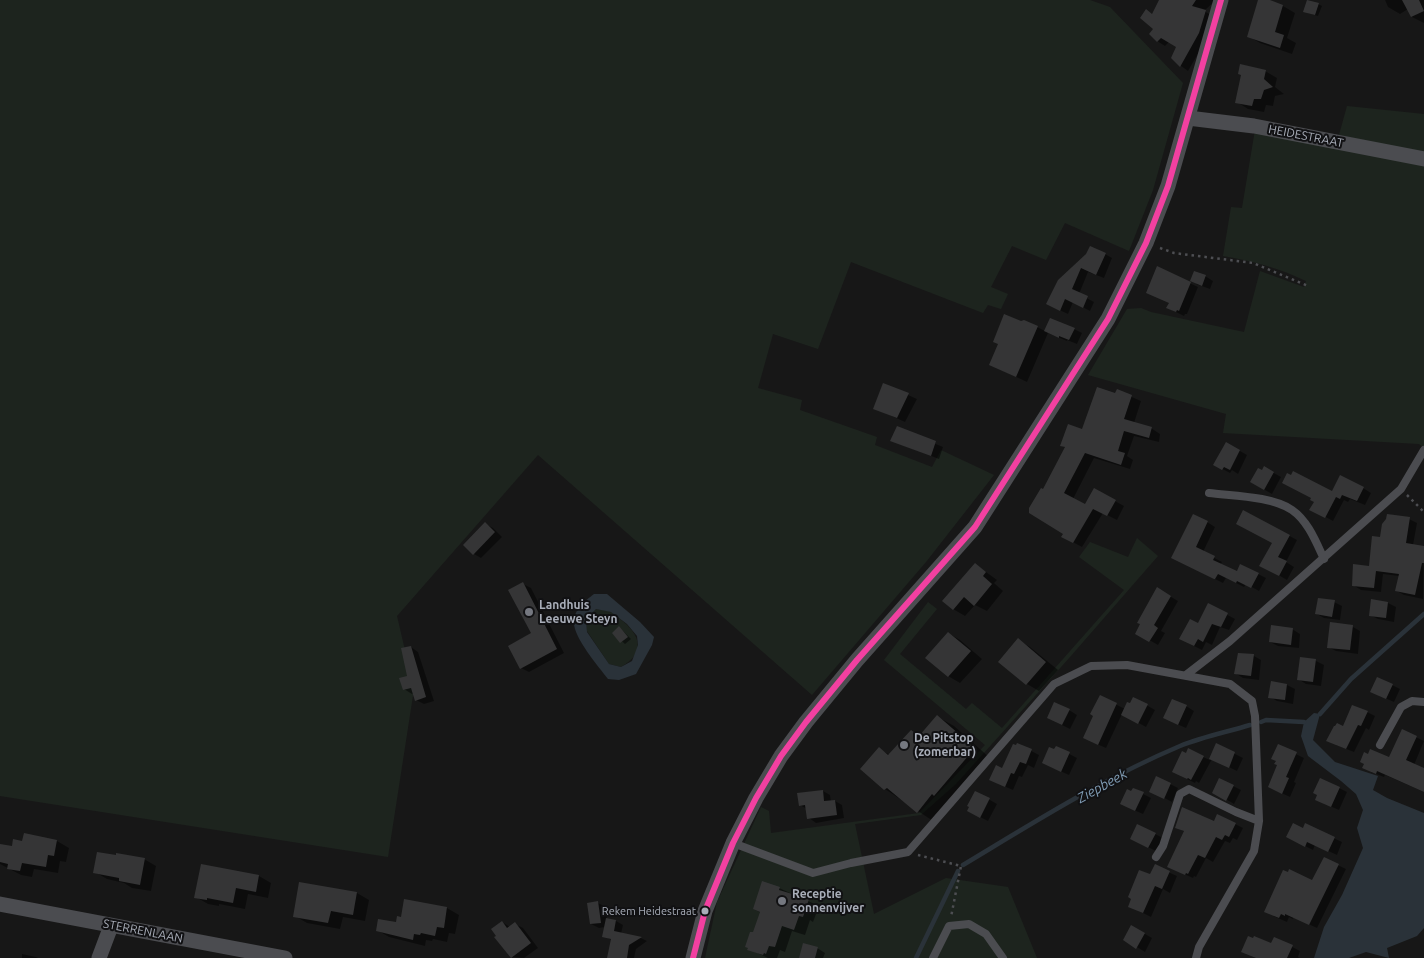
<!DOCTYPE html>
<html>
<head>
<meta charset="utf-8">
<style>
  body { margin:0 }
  canvas { display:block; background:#171717 }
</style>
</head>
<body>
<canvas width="1424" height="958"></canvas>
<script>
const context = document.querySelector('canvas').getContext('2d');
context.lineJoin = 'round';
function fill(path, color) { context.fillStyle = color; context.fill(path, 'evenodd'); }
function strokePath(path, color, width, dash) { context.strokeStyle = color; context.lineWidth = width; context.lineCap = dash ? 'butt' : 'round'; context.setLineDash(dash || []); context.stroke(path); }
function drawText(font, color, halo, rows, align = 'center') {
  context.font = font + ' Ubuntu,sans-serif'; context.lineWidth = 4; context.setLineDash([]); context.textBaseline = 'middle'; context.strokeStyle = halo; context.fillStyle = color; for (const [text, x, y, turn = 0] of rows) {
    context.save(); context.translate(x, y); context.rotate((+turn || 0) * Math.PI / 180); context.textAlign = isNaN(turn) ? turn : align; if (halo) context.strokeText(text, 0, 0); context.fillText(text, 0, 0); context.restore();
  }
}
fill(new Path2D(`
  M0,0h1090l20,7 73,76 -30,107 -24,61 -64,-28 -19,37 -34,-14 -21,41 17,7 -7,15 -13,-4 -5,8 -132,-51 -33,87 -45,-15 -15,54 44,12 -2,10 77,27 -2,8 57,22 9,-17 53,25 -68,87 -114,133 -274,-240 -141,161 17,73 -26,168 -388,-61z
  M1347,106l77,8v39l-85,-18z
  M1255,130l169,32v286l-5,-4 -196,-11 3,-19 -138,-39 39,-66 14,-1 10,4 93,20 16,-61 44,16 2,-6c-27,-13 -53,-20 -83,-25l8,-49 11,1z
  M1137,538l21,18 -88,101 -114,127 -35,31 -66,9 19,90 72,-36 62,9 29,71h-332l12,-56 44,-95 8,4 2,22 148,-20 66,-68 -101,-85 44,-58 9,7 -37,45 66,55 6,-6 30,25 122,-138 -45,-33 11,-15 38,15z
  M596,609c4,1 11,1 15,3 3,1 7,5 9,7 21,16 26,34 1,48l-12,-3 -22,-33 -1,-12z`), '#1d241e');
fill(new Path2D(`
  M594,594h13l33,28 14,15 -2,8 -16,29 -17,6 -11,-1c-9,-12 -35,-42 -34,-57 0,-13 11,-21 20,-28zM596,609l15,3 16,12 10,12 1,9 -6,16 -11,6 -12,-3 -22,-32 -1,-13z
  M1314,713l6,1 -7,26 22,22 43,14 -5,14 14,8 37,15v115l-7,8 -30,12 2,10 -23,-6 -17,6h-35l10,-31 18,-32 21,-47 -6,-20 6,-18 -7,-16 -15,-13 -33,-25 -7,-20 3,-14z`), '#2a3239');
fill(new Path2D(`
  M1160,0h56l-12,11 9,5 -6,22 -19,33 -7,-5 -8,-8 5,-11 -9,-5 -4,4 -8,-5 -5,-26z
  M1260,0h6l17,6 12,7 -8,25 9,5 -4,11 -32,-11 -12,-7z
  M1385,0h39v23l-12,-6 -4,-8 -8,5 -12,-7z
  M1318,4l4,2 -4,10 -10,-3z
  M1265,71l12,7 -2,9 9,7 -9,2 -2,10 -7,-1 -2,7 -16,-3 -11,-7 5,-27z
  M1105,254l7,4 -8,20 -16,-6 -9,22 15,8 -4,9 -17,-9 -5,12 -13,-6 4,-28z
  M1158,268l40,19 -11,27h-2l-1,2 -16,-8 2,-5z
  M1205,276l8,5 -3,8 -14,-5z
  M1021,322l16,5 8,4 29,-2 8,4 -5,11 -10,-4v1l-19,-8 -21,49 -36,-17z
  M884,384l33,15 -12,23 -31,-14z
  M1118,391l23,10 -7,22 17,5 9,6 -1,8 -25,-6 -7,20 6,4 -3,9 -36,-11 -21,41 13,7 29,-5 9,5 -7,14 -14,-7 -21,34 -19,-10 2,-4 -22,-42 23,-43 -4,-2 21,-15 33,-36z
  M897,428l46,19 -4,12 -39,-15z
  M1226,443l21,12 -9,19 -6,-4 -2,3 -15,-8z
  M1265,468l16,9 -9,17 -21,-12z
  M1292,476l41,16 30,-4 8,5 -6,12 -15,-6 -2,3 -4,-2 -11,21 -22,-12 4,-8z
  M1244,511l53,29 -11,22 8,5 -7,13 -26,-15 12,-22z
  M1409,519l8,4 -4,22 11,2 -1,52 -19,-4 -7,-4 2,-15 -16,-2 -2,18 -20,-2 -8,-5 17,-18 11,-28z
  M1207,522l8,5 -12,25 19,10 -2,3 17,8 21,1 8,4 -7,13 -13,-7 -2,3 -18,-9 -3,5 -42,-21z
  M485,524l8,4 9,9 -21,21 -7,-4z
  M975,564l22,16 -3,3 9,8 -16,20 -12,-6 -10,11 -12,-7z
  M523,584l8,4 33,65 -35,19 -8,-4 12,-34z
  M1158,589l20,12 -17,30 4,2 -7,12 -21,-12z
  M1372,600l16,3 8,4 -2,15 -16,-3 -8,-4z
  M1334,602l8,4 -2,14 -16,-2 -7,-4z
  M1209,605l26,14 -6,11 -9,-3 -8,18 -6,-3 -4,8 -14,-7z
  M1353,627l7,4 -2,23 -22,-3 -8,-4z
  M620,628l11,11 -6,5 -12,-11z
  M1292,629l8,5 -1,14 -21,-2 -8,-4z
  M948,633l12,7 22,19 -22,24 -12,-7z
  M1018,640l12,7 28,23 -19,21 -12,-7 -27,-23z
  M411,647l7,5 16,49 -10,3 -8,-4 -2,-7 -2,1 -8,-5 5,-12z
  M1254,656l7,4 -2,20 -16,-2 -8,-5z
  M1301,659l15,2 8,4 -3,21 -15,-2 -8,-5z
  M1272,683l15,2 8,4 -2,15 -16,-3 -7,-4z
  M1392,685l8,4 -6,13 -14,-6z
  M1101,697l24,12 5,-4 4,-7 21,12 -9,17 -24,-13 -16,34 -14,-6z
  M1186,706l8,5 -8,17 -14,-6z
  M1069,710l8,5 -7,14 -14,-7z
  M1367,712l8,4 -6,14 -3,-2 -12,24 -18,-7z
  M938,717l16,9 36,32 -57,63 -48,-32 -23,-20 17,-20 11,6 30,-18z
  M1403,731l21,10 -10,24 10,4v23l-39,-17 -1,2 -13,-5 18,-13z
  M1018,744l21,11 -5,13 -6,-3 -6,12 -3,-1 -6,14 -14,-6 4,-14z
  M1217,745l26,13 -6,13 -25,-12 -13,24 -3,-2 -1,2 -14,-7 22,-19 7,3z
  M1279,746l25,12 -10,24 2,1 -6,14 -13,-6z
  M1056,747l21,11 -8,17 -18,-8z
  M1170,784l8,4 -6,14 -15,-8z
  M1233,786l8,4 -7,14 -20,-12z
  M1339,788l8,4 -8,18 -14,-6z
  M823,791l7,4 1,7 4,-1 7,4 2,13 -28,5 -7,-5 -2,-9 -7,-4z
  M976,792l21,12 -9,17 -12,-6z
  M1143,794l8,4 -8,16 -14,-6z
  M1235,824l8,4 -6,12 -4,-2 -3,5 -5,-2 -12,21 -7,-4 -10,19 -2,-1 -1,2 -16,-7 8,-39 -9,-5z
  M1306,825l36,17 -5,13 -22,-10 -2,5 -18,-9z
  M1155,834l8,4 -7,13 -17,-8z
  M57,841l12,7 -3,14 -6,-1 -2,12 -24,-4 -2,8 -11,-2 -21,-11v-19l12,2 11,-5z
  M144,859l12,7 -5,25 -19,-3 -8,-5 -17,-4 -12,-7z
  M1325,859l21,10 -29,59 -24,-11v2l-4,-2 -2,5 -14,-6 40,-34z
  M1155,866l22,10 -7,17 -7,-4 -12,28 -22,-11 22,-30z
  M259,876l12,7 -3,15 -20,-4 -3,15 -26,-5v2l-11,-2 -12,-7z
  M300,883l57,10 12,7 -4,21 -22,-4 -3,12 -33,-6 -12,-7z
  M779,888l40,18 -6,16 -3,-2 -5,15 -13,-4 -7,21 -5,-2 -3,8h-9l-19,-9 12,-36 -7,-4z
  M598,903l8,4 1,12 9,2 7,4 -2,9 20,4 6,3 -11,8 -2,9h-26l4,-18 -8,-4 1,-9 -6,1 -8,-4z
  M447,908l12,7 -4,19 -6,-1 -2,9 -14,-3 -1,2 -6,-1 -1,6 -36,-9 -12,-7z
  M502,922l8,5 5,-3 8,4 15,20 -14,10 -13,-1z
  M1131,926l21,12 -7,14 -21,-13z
  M1275,938l25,13 -2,6 2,1h-44l-5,-2 21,-12z
  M817,948l8,5 -2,5h-19z
  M22,954l14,3 2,1h-16z`), '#0007');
strokePath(new Path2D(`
  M1320,714l31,-35 73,-65
  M1261,722l5,-2 38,2
  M963,865c70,-42 141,-87 217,-119 22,-9 47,-14 70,-21
  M916,958l42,-87`), '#2a3239', 4.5);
fill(new Path2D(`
  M1159,0h37l-4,6 14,4 -7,23 -19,34 -9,-9 5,-11 -15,-9 -4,4 -8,-8 4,-5 -13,-11 6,-9 6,5z
  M1258,0h12l13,5 -8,27 9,3 -4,13 -33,-11z
  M1307,0l12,3 -4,12 -12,-3z
  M1402,0h17l5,11 -13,6z
  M1240,64l26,6 -2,9 9,8 -9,3 -3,9h-7l-2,7 -17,-3 6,-28 -3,-1z
  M1090,246l16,7 -10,22 -15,-7 -9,21 16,7 -5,12 -18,-9 -5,12 -14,-7 12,-24 28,-26z
  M1157,266l34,16 -12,29 -2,-1 -1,2 -10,-4 3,-5 -23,-10z
  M1194,271l12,4 -4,11 -12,-5z
  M1004,314l17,7 3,-1 14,6 -22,51 -27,-12 9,-21 -5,-2z
  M1050,318l25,10 -6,12 -10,-4v2l-15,-7z
  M883,383l26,10 -12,25 -24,-9z
  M1097,387l18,6 2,-4 15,6 -8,24 28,8 -3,11 -25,-7 -6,20 7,2 -4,12 -36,-12 -21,40 21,11 9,-16 22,12 -9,16 -14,-7 -20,34 -12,-6 2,-3 -34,-21v-5l12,-20 2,1 22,-42 -5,-1 8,-22 14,5z
  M897,426l39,15 -5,15 -41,-15z
  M1226,442l14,8 -10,20 -6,-3 -2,3 -9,-5z
  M1264,466l10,6 -10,18 -14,-8 8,-14 4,2z
  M1293,471l39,20 8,-16 24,12 -7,14 -15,-6 -2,4 -4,-2 -11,21 -16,-8 5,-8 -4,-2 1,-2 -29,-15 5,-10 4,2z
  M1243,510l47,25 -12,22 9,4 -8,15 -20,-10 13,-23 -36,-19z
  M1193,514l15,7 -12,26 19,9 -2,4 24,11 3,-7 19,9 -8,15 -14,-7 -1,2 -18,-9 -3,5h-1l-43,-21z
  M1387,514l23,3 -4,26 18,3v17h-2l-7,32 -20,-4 4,-17 -23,-3 -2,17 -22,-2 1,-22 16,2 3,-30 8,1 2,-13 4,-5z
  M485,522l10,10 -22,23 -10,-10z
  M975,563l11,9 -3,4 9,8 -18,22 -10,-9 -11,13 -11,-9z
  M523,582l34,67 -37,20 -12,-23 23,-13 -23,-43z
  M1157,587l14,9 -17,29 4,3 -9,14 -14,-8 5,-10 -3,-1z
  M1318,598l17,2 -3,17 -17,-3z
  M1371,599l17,3 -2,16 -17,-2z
  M1208,603l20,10 -7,14 -9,-3 -9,18 -5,-3 -4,7 -15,-7 11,-20 8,4z
  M1330,622l23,3 -3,25 -23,-2z
  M1271,625l22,3 -2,17 -22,-3z
  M619,626l9,11 -8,6 -8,-10z
  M948,632l23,19 -23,26 -23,-19z
  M1018,638l28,24 -20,23 -28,-23z
  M411,646l15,51 -11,4 -4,-13 -8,2 -4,-12 8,-2 -6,-28z
  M1238,653l16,1 -3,22 -17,-2z
  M1300,657l16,2 -3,23 -16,-2z
  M1377,677l16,7 -7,15 -16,-7z
  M1271,681l16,3 -2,16 -17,-2z
  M1100,695l17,8 -19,42 -15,-7 10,-22 -3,-2z
  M1133,697l15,7 -10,20 -17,-9 6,-13 3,1z
  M1172,699l15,6 -9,20 -15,-7z
  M1054,702l16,7 -8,16 -15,-7z
  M1352,705l16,6 -7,15 -3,-1 -12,24 -20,-8 8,-15h1l2,-3 6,3z
  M937,715l38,33 -41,48 -2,-2 -15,19 -30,-25 -3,2 -24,-21 19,-22 9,8 23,-25 8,6z
  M1402,729l15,7 -11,24 18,8v24l-47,-21 -1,3 -14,-6 2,-4 -4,-2 4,-10 4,2 2,-5 19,8z
  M1017,743l15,6 -6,15 -6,-2 -6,12 -3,-1 -6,14 -16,-7 7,-15 6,3 11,-24 3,1z
  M1216,743l19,9 -6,16 -20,-9z
  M1278,744l19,8 -11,25 3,1 -7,16 -14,-7 9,-22 -3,-1 2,-3 -5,-2z
  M1056,746l14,6 -9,20 -19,-9 7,-16 5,2z
  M1188,748l16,8 -13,24 -3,-2 -1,1 -15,-7 10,-21 4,2z
  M1156,776l15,7 -7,16 -15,-7z
  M1219,778l15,7 -8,16 -14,-8z
  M1320,778l20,9 -9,20 -16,-7 2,-5 -4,-2z
  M1133,788l11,4 -9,19 -15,-7 7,-15 4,2z
  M823,790l1,11 11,-1 2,15 -30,4 -2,-14 -6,1 -2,-13z
  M975,791l15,7 -10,20 -13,-7 2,-4 -2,-1z
  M1182,807l32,14 3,-7 19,9 -7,14 -4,-2 -3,5 -6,-3 -11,21 -7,-3 -10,19 -2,-1 -1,2 -18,-8 17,-36 -9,-3z
  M1293,823l10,5 2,-5 30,14 -7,15 -21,-10 -2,5 -19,-10z
  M1137,824l19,9 -8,15 -18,-9z
  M24,833l33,7 -3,16 -6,-1 -2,12 -24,-4 -2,8 -13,-2 1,-5 -8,-2v-18l12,2 1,-7 9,2z
  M97,852l19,3v-2l29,5 -5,27 -21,-4v-3l-26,-5z
  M1324,857l15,7 -30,61 -24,-11v2l-4,-2 -2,4 -15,-6 19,-42 5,2 1,-3 23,11z
  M201,864l58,11 -3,17 -20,-4 -3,15 -26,-5v2l-13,-2z
  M1155,864l15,7 -8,18 -7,-3 -12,27 -15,-6 3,-8 -3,-2 11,-27 11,4z
  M762,881l18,6 -1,3 30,9 -6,18 -4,-1 -5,14 -12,-4 -7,21 -6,-1 -3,8 -2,-1 -1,2 -16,-5 1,-2 -3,-1 5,-15h3l7,-20 -7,-3z
  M299,882l58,10 -4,23 -22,-4 -3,12 -35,-6z
  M404,899l43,8 -3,21 -7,-1 -2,9 -14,-3 -1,2 -6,-1 -1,6 -37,-9 2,-12 18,3 1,-6 4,1z
  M598,901l3,22 -11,1 -3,-21z
  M606,918l10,2 -2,11 28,6 -13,8 -2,13h-20l4,-19 -9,-2z
  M502,921l5,7 8,-6 16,21 -20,15 -17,-21 2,-1 -5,-7z
  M1131,925l14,8 -9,16 -13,-9z
  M1248,936l5,2 1,-2 17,7 3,-6 19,8 -6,13h-31l-15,-6z
  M803,943l15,4 -3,11h-16z`), '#353536');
strokePath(new Path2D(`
  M1160,248l14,5 79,10 55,23
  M1407,495l17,17
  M918,855l43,11 -10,51`), '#4d4e52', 2.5, [2.5, 4]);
strokePath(new Path2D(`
  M1209,493c23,3 63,3 83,17 16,11 24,32 32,49
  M1186,675l44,-34 171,-152 23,-39
  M1380,745l21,-38 11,-6 12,1
  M733,843l80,30 38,-10 57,-11 146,-168 37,-18 36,-1 103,19 22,17 3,15 4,105 -5,30 -55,96 -3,11
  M1156,857l7,-11 17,-52 9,-5 47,23 23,9
  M933,958l16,-32 20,-2 17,10 17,24`), '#4b4c50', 8);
strokePath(new Path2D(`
  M1188,118l66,8 170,33
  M0,904l285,54
  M99,958l12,-32
  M693,958l12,-47 28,-68 23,-45 25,-42 25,-34 51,-62 118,-133 133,-208 38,-76 22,-57 53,-186`), '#4b4c50', 15);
strokePath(new Path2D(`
  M693,958l12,-47 28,-68 23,-45 25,-42 25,-34 51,-62 118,-133 133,-208 38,-76 22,-57 53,-186`), '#f240a1', 6);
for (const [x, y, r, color] of [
  [529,612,5,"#757880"],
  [904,745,5,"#757880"],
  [782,901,5,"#757880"],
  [705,911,4.5,"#a8adb8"]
]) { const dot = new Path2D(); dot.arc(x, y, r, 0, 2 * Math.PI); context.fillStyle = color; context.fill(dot); strokePath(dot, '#111113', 2); }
drawText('11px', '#a8adb8', '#111113', [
  ["Rekem Heidestraat",696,911]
], 'right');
drawText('12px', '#a8adb8', '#111113', [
  ["HEIDESTRAAT",1306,136,11],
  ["STERRENLAAN",143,931,11]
]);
drawText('bold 12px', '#a8adb8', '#111113', [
  ["Landhuis",539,605],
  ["Leeuwe Steyn",539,619],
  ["De Pitstop",914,738],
  ["(zomerbar)",914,752],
  ["Receptie",792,894],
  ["sonnenvijver",792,908]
], 'left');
drawText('italic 14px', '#7f9bb3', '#111113', [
  ["Ziepbeek",1102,786,-29]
]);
</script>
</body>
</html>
